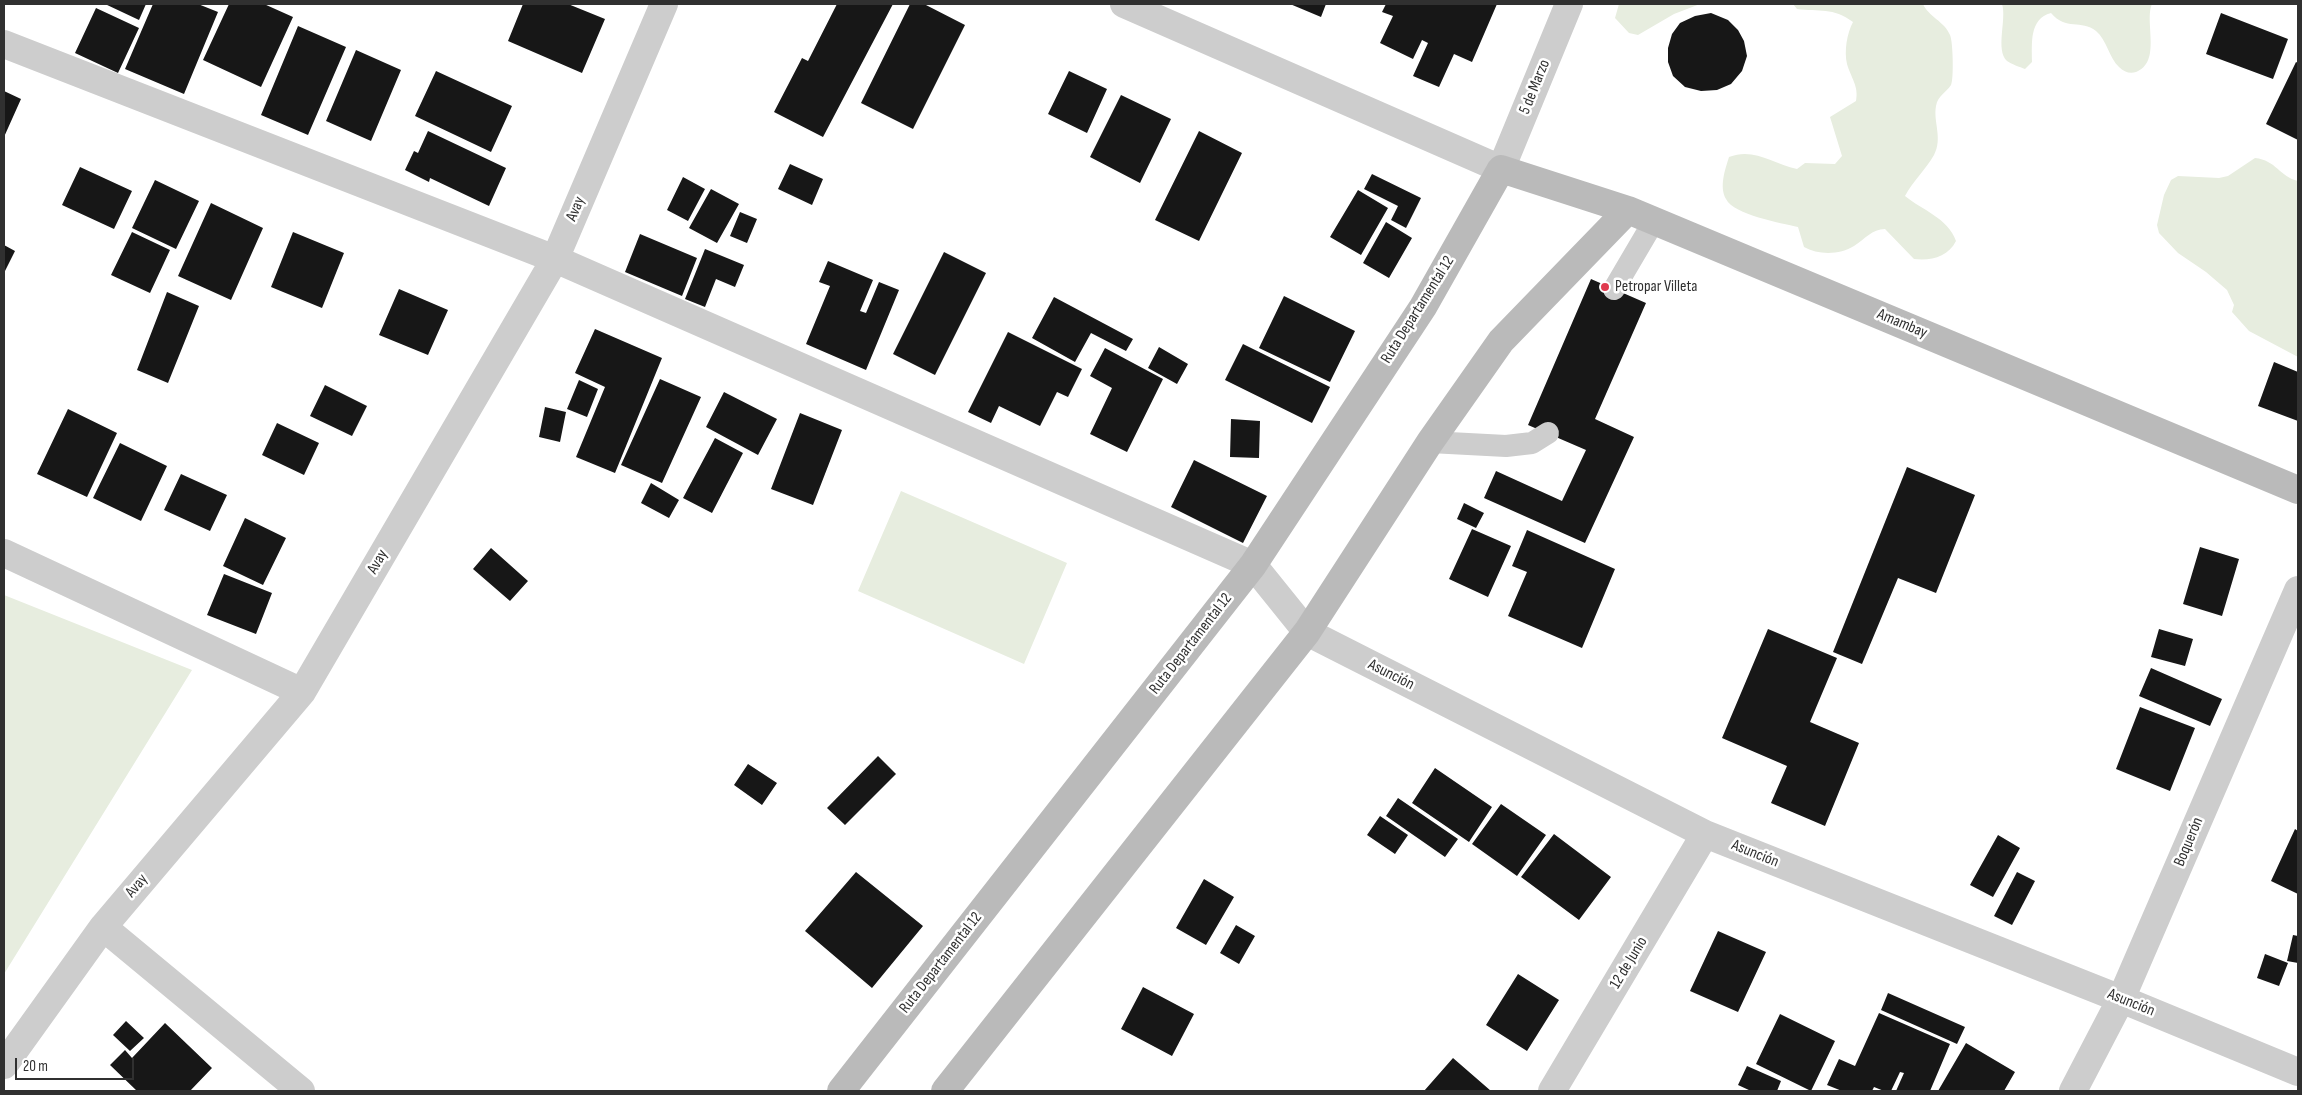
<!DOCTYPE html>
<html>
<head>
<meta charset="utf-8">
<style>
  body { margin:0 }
  #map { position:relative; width:2302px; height:1095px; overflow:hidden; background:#fff; font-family:"Sofia Sans Condensed",sans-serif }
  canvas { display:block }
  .frame { position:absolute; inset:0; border:5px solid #303030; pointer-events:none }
  .scale { position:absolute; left:15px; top:1058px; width:119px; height:22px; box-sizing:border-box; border:2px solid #303030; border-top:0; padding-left:6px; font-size:15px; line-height:18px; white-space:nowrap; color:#303030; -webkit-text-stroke:4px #fff; paint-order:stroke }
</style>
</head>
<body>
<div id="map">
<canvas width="2302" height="1095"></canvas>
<div class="frame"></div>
<div class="scale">20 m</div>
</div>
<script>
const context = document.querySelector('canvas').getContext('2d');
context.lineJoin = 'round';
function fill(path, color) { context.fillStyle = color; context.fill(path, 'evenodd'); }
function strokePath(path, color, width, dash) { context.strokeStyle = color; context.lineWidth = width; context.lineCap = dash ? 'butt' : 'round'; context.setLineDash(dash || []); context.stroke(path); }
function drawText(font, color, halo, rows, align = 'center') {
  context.font = font + ' "Sofia Sans Condensed",sans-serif'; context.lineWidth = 5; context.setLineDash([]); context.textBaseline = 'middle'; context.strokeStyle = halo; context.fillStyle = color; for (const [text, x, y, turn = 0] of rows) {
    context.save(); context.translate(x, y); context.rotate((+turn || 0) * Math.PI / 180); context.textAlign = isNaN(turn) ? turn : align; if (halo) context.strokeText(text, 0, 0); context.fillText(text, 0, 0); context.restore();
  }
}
fill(new Path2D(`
  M1619,4h81l-26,10 -36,21 -9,-2 -14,-15z
  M1793,4h130c5,12 22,18 27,31 3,6 4,44 1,50 -5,8 -13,10 -15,21 -3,16 7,32 -2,49 -8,14 -21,26 -29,41 17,14 43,22 51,45 -8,16 -25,20 -42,18l-29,-30c-13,0 -20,10 -31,17 -14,9 -36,9 -50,1l-6,-20c-17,-4 -64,-12 -72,-28 -7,-12 -1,-29 3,-42 25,-10 44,7 68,12l8,-6 30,1 7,-8 -12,-39 26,-16c3,-15 -5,-23 -9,-37 -3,-13 0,-31 6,-42 -20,-15 -34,-10 -56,-13z
  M2002,4h150c-8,18 10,58 -16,68 -6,2 -12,0 -17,-5 -10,-9 -12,-27 -23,-36 -15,-12 -30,0 -45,-18 -22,6 -19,30 -19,49l-7,7c-5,-2 -14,-5 -18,-8 -12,-11 0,-42 -5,-57z
  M2255,158c21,2 25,19 43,23v176l-49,-26 -17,-19 2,-7 -7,-15 -21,-18 -28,-19 -19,-20 -2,-8 7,-30 7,-15 7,-4 41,2 9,-2z
  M901,491l166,72 -43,101 -166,-73z
  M4,595l188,75 -188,304z`), '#e7eddf');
fill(new Path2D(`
  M105,4h41l-7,16z
  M153,4h45l20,8 -34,82 -59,-25z
  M229,4h35l29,13 -32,70 -58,-27z
  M523,4h45l37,15 -23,54 -74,-32z
  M837,4h56l-70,133 -49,-25 28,-54 6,3z
  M910,4h14l41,21 -52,104 -52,-26z
  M1290,4h36l-5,13z
  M1386,4h111l-25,58 -18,-8 -15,33 -26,-11 15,-33 -6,-3 -9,19 -33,-16 13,-27 -11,-4z
  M96,8l43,20 -21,45 -43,-20z
  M1711,13l17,7 10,10 6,11 3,15 -5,15 -11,13 -14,6 -16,1 -16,-4 -12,-11 -5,-14v-14l4,-14 8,-11 15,-7z
  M2221,13l67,26 -15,40 -67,-25z
  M298,26l48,21 -38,88 -47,-20z
  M356,50l45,20 -30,71 -45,-20z
  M2296,62l2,1v77l-32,-16z
  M436,71l76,35 -21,46 -76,-36z
  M1069,71l38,18 -20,44 -39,-19z
  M4,91l17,8 -17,38z
  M1121,95l50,24 -31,64 -50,-26z
  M428,131l78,37 -17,38 -59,-28 -1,4 -24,-12 9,-19 4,2z
  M1199,131l43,22 -43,88 -44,-21z
  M790,164l33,15 -11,26 -34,-16z
  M80,167l52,24 -18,38 -52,-24z
  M1372,174l49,24 -15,30 -15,-8 7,-14 -34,-17z
  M683,177l22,12 -17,32 -21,-11z
  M155,180l44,21 -23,48 -44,-21z
  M711,189l28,15 -22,39 -28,-15z
  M1358,190l30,18 -27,47 -31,-18z
  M211,203l52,25 -32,72 -53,-24z
  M740,212l17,7 -10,24 -17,-7z
  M1386,222l26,16 -23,40 -26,-15z
  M132,232l38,18 -20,43 -39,-18z
  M293,232l51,21 -22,55 -51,-21z
  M640,234l57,24 -15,38 -57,-24z
  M4,245l11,6 -11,22z
  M705,249l39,16 -9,22 -19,-8 -11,28 -20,-8z
  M944,252l42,21 -51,102 -42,-21z
  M828,261l45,19 -13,31 6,2 13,-31 20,8 -33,80 -60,-26 24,-58 -11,-4z
  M1591,279l55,24 -51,116 39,18 -49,106 -101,-45 12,-27 66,30 24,-51 -58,-25z
  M399,289l49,21 -20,45 -49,-20z
  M167,292l32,14 -31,77 -31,-13z
  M1284,296l71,35 -25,51 -71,-34z
  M1054,297l79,42 -7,12 -35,-18 -16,29 -43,-24z
  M595,329l67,29 -47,115 -39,-16 29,-70 -30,-14z
  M1008,332l74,37 -14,28 -11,-5 -17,34 -41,-20 -8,17 -23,-11z
  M1243,344l87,43 -18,36 -87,-43z
  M1159,347l29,17 -11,20 -29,-16z
  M1105,348l58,31 -36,73 -37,-18 22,-46 -22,-12z
  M2274,362l24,10v49l-40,-15z
  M660,379l41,18 -39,86 -41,-18z
  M579,380l19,9 -11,28 -20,-8z
  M325,385l42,21 -15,30 -42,-20z
  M724,392l53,27 -19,36 -52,-28z
  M545,407l21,5 -6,30 -21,-5z
  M68,409l49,24 -30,64 -50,-23z
  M800,413l42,17 -29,75 -42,-16z
  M1231,419l29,2 -1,37 -29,-1z
  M277,423l42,20 -15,32 -42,-20z
  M715,438l28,15 -31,60 -29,-15z
  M120,443l47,23 -26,55 -48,-23z
  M1194,460l73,36 -24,47 -72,-36z
  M1907,467l68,28 -39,98 -38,-15 -36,86 -29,-12z
  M181,474l46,21 -17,36 -46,-21z
  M651,483l28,17 -10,18 -28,-15z
  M1464,503l20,10 -8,15 -19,-9z
  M245,518l41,20 -23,47 -40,-19z
  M1472,529l39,17 -23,51 -39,-18z
  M1527,530l88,39 -33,79 -74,-32 19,-44 -15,-6z
  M2200,547l39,12 -17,57 -39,-12z
  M491,548l37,33 -18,20 -37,-32z
  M224,574l48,19 -16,41 -49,-19z
  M1768,629l69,29 -27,64 49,21 -34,83 -54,-23 16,-37 -65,-28z
  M2159,629l34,10 -8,27 -34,-9z
  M2151,668l71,31 -12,27 -71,-30z
  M2140,707l55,21 -25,63 -54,-22z
  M878,756l18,18 -51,51 -18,-17z
  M748,764l29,19 -15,22 -28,-20z
  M1435,768l57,39 -23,35 -57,-39z
  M1398,798l60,41 -13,18 -59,-41z
  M1501,804l45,31 -29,41 -45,-32z
  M1380,816l28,19 -13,19 -28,-19z
  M2295,829l3,2v63l-27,-13z
  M1554,834l57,43 -32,43 -58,-43z
  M1998,835l22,13 -27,49 -23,-12z
  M856,872l67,54 -51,62 -67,-57z
  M2017,872l18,9 -23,44 -18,-9z
  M1204,879l30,18 -28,48 -30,-17z
  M1236,925l19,11 -16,28 -19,-11z
  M1718,931l48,21 -28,60 -48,-21z
  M2293,935l5,1v27l-11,-2z
  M2265,954l23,9 -9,23 -22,-8z
  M1518,974l41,26 -32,51 -41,-26z
  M1143,987l51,27 -22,42 -51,-27z
  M1888,993l77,34 -8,17 -76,-34z
  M1879,1013l71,31 -20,47h-34l8,-18 -4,-1 -9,19h-7l-10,-4 -2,4h-30l-15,-6 12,-26 16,7z
  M1780,1014l55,27 -24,50 -55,-27z
  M126,1021l18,17 -14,13 -17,-16z
  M165,1023l47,45 -22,23h-53l-27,-26 15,-15 7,8z
  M1966,1043l49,29 -11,19h-66z
  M1453,1058l38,33h-67z
  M1747,1066l34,15 -4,10h-26l-13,-6z`), '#171717');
strokePath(new Path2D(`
  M1614,289l40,-68
  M1430,442l76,4 26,-3 16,-10`), '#cdcdcd', 22);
strokePath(new Path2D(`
  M1124,4l377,165 68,-165
  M4,44l551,215 698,306 54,67 398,202 416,165 177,73
  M4,553l298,139
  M103,927l198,164
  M4,1065l99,-138 199,-235 253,-433 109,-255
  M1552,1091l153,-257
  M2073,1091l48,-92 177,-409`), '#cdcdcd', 28);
strokePath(new Path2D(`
  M841,1091l412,-526 170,-258 78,-138 127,41 670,280
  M945,1091l362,-459 123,-190 71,-101 127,-131`), '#bababa', 28);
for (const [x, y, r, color] of [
  [1605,287,5,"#e03a4f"]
]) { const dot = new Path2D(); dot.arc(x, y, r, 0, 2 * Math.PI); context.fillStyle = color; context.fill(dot); strokePath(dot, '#fff', 2); }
drawText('16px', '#303030', '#fff', [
  ["5 de Marzo",1535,87,-68],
  ["Avay",576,209,-67],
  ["Ruta Departamental 12",1418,310,-58],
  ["Amambay",1902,324,23],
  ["Avay",378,562,-60],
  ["Ruta Departamental 12",1191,644,-52],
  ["Asunción",1391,675,27],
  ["Boquerón",2189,842,-67],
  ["Asunción",1755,854,22],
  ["Avay",137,886,-50],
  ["Ruta Departamental 12",941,963,-52],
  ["12 de Junio",1629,963,-59],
  ["Asunción",2131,1003,22]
]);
drawText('16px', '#303030', '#fff', [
  ["Petropar Villeta",1615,287]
], 'left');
</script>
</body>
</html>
